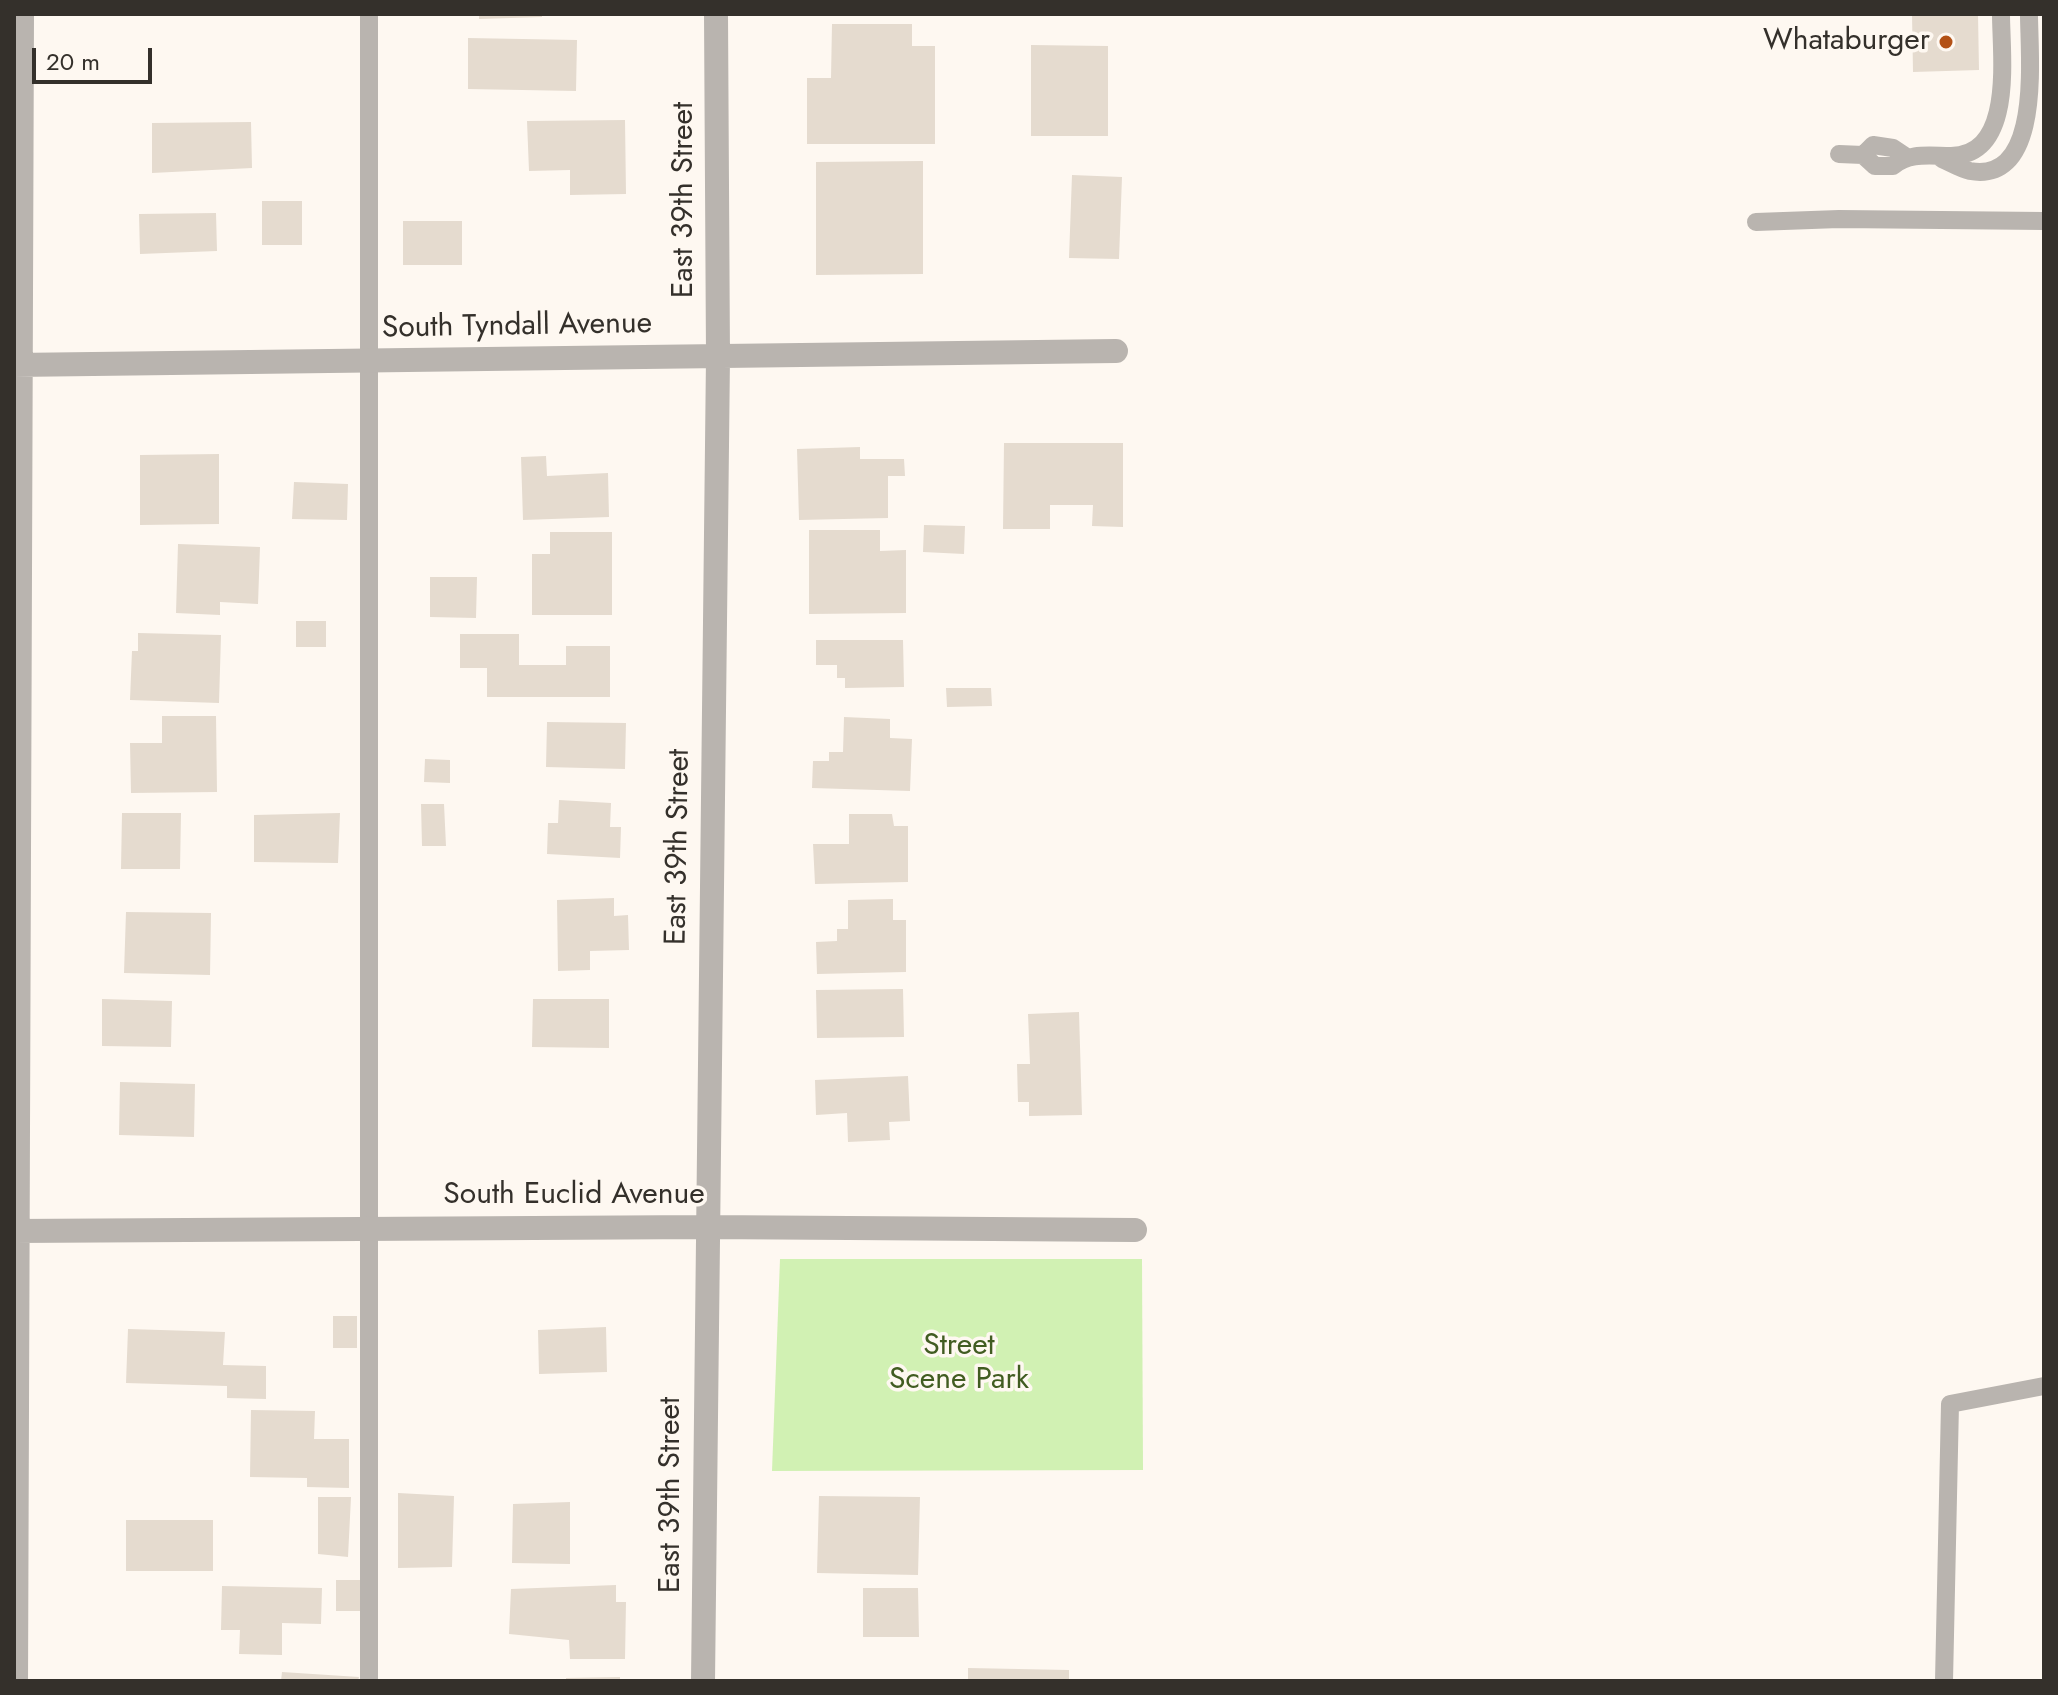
<!DOCTYPE html>
<html>
<head>
<meta charset="utf-8">
<style>
  body { margin:0 }
  #map { position:relative; width:2058px; height:1695px; overflow:hidden; background:#fef8f1; font-family:Jost,sans-serif }
  canvas { display:block }
  .frame { position:absolute; inset:0; border:16px solid #34302b; pointer-events:none }
  .scale { position:absolute; left:32px; top:48px; width:120px; height:36px; box-sizing:border-box; border:4px solid #34302b; border-top:0; padding-left:10px; font-size:24px; line-height:28px; white-space:nowrap; color:#34302b; -webkit-text-stroke:6px #fef8f1; paint-order:stroke }
</style>
</head>
<body>
<div id="map">
<canvas width="2058" height="1695"></canvas>
<div class="frame"></div>
<div class="scale">20 m</div>
</div>
<script>
const context = document.querySelector('canvas').getContext('2d');
context.lineJoin = 'round';
function fill(path, color) { context.fillStyle = color; context.fill(path, 'evenodd'); }
function strokePath(path, color, width, dash) { context.strokeStyle = color; context.lineWidth = width; context.lineCap = dash ? 'butt' : 'round'; context.setLineDash(dash || []); context.stroke(path); }
function drawText(font, color, halo, rows, align = 'center') {
  context.font = font + ' Jost,sans-serif'; context.lineWidth = 7; context.setLineDash([]); context.textBaseline = 'middle'; context.strokeStyle = halo; context.fillStyle = color; for (const [text, x, y, turn = 0] of rows) {
    context.save(); context.translate(x, y); context.rotate((+turn || 0) * Math.PI / 180); context.textAlign = isNaN(turn) ? turn : align; if (halo) context.strokeText(text, 0, 0); context.fillText(text, 0, 0); context.restore();
  }
}
fill(new Path2D(`
  M780,1259h362l1,211 -371,1z`), '#d1f1b3');
fill(new Path2D(`
  M479,14h63v3l-63,2z
  M1912,14h66l1,56 -66,2z
  M832,24h80v22h23v98h-128v-66h24z
  M468,38l109,2 -1,51 -108,-2z
  M1031,45l77,1v90h-77z
  M625,120l1,74 -56,1v-25l-41,1 -2,-50z
  M251,122l1,46 -100,5v-50z
  M923,161v113l-107,1v-113z
  M1072,175l50,2 -3,82 -50,-1z
  M262,201h40v44h-40z
  M216,213l1,38 -77,3 -1,-40z
  M403,221h59v44h-59z
  M1004,443h119v84l-31,-1 1,-21h-43v24h-47z
  M860,447v12h44l1,17h-17v42l-89,2 -2,-71z
  M219,454v70l-79,1v-70z
  M546,456l1,20 61,-3 1,44 -86,3 -2,-63z
  M294,482l54,2 -1,36 -55,-1z
  M924,525l41,1 -1,28 -41,-2z
  M809,530h71v21l26,-1v63l-97,1z
  M550,532h62v83h-80v-61h18z
  M178,544l82,3 -2,57 -38,-2v13l-44,-2z
  M430,577h47l-1,41 -46,-1z
  M296,621h30v26h-30z
  M138,633l83,2 -2,68 -89,-3 2,-49h6z
  M460,634h59v31h47v-19h44v51h-123v-29h-27z
  M816,640h87l1,47 -59,1v-10h-8v-13h-21z
  M946,688h45l1,18 -45,1z
  M162,716h54l1,76 -86,1 -1,-50h32z
  M844,717l46,2v19l22,1 -2,52 -98,-3 1,-27h16v-9h14z
  M547,722l79,1 -1,46 -79,-2z
  M425,759l25,1v23l-26,-1z
  M559,800l52,3 -1,24h11l-1,31 -73,-4 1,-31h10z
  M421,804h23l2,42h-24z
  M122,813h59l-1,56h-59z
  M340,813l-2,50 -84,-1v-47z
  M849,814h43l2,12h14v56l-93,2 -2,-40h36z
  M614,898v18l14,-1 1,35 -39,1v19l-32,1 -1,-71z
  M893,899v21h13v52l-89,2 -1,-32 21,-1v-12h11v-29z
  M126,912l85,1 -1,62 -86,-2z
  M903,989l1,48 -87,1 -1,-48z
  M102,999l70,2 -1,46 -69,-1z
  M533,999h76v49l-77,-1z
  M1079,1012l3,103 -53,1v-14h-11l-1,-38h13l-2,-50z
  M908,1076l2,45 -21,1 1,18 -42,2 -1,-29 -31,2 -1,-35z
  M120,1082l75,2 -1,53 -75,-2z
  M333,1316h24v32h-24z
  M606,1327l1,45 -68,2 -1,-44z
  M128,1329l97,3 -2,33 43,1v33l-39,-1v-12l-101,-3z
  M251,1410l64,1 -1,28h35v49l-42,-1v-9l-57,-1z
  M398,1493l56,3 -2,71 -54,1z
  M819,1496l101,1 -2,78 -101,-2z
  M318,1497h33l-3,60 -30,-3z
  M570,1502v62l-58,-1 1,-59z
  M126,1520h87v51h-87z
  M336,1580h27v31h-27z
  M616,1585v17h10l-1,57h-55l-1,-19 -60,-6 2,-45z
  M222,1586l100,2 -1,36 -39,-1v32l-43,-1 1,-24h-19z
  M863,1588h55l1,49h-56z
  M968,1668l101,2v11h-101z
  M282,1672l77,5 -1,4h-77z
  M620,1677v4h-54v-3z`), '#e5dbcf');
strokePath(new Path2D(`
  M369,14v1667
  M1839,154l24,1 12,11h18c16,-14 37,-10 58,-10 64,-1 50,-100 50,-142
  M1863,155l10,-10 20,3 12,8
  M1942,159c9,4 19,10 28,12 73,13 59,-115 59,-157
  M1756,222l83,-3 205,2
  M1944,1681l6,-277 94,-18`), '#b9b4af', 18);
strokePath(new Path2D(`
  M14,365l1102,-14
  M14,1231l692,-4 429,3
  M16,1681l6,-1667
  M703,1681l15,-1324 -2,-343`), '#b9b4af', 24);
for (const [x, y, r, color] of [
  [1946,42,8,"#b35116"]
]) { const dot = new Path2D(); dot.arc(x, y, r, 0, 2 * Math.PI); context.fillStyle = color; context.fill(dot); strokePath(dot, '#fef8f1', 3); }
drawText('30px', '#34302b', '#fef8f1', [
  ["Whataburger",1930,42]
], 'right');
drawText('30px', '#34302b', '#fef8f1', [
  ["East 39th Street",685,200,-90],
  ["South Tyndall Avenue",517,327,-1],
  ["East 39th Street",679,847,-89],
  ["South Euclid Avenue",574,1196],
  ["East 39th Street",672,1495,-90]
]);
drawText('30px', '#415c21', '#fef8f1', [
  ["Street",959,1347],
  ["Scene Park",959,1381]
]);
</script>
</body>
</html>
